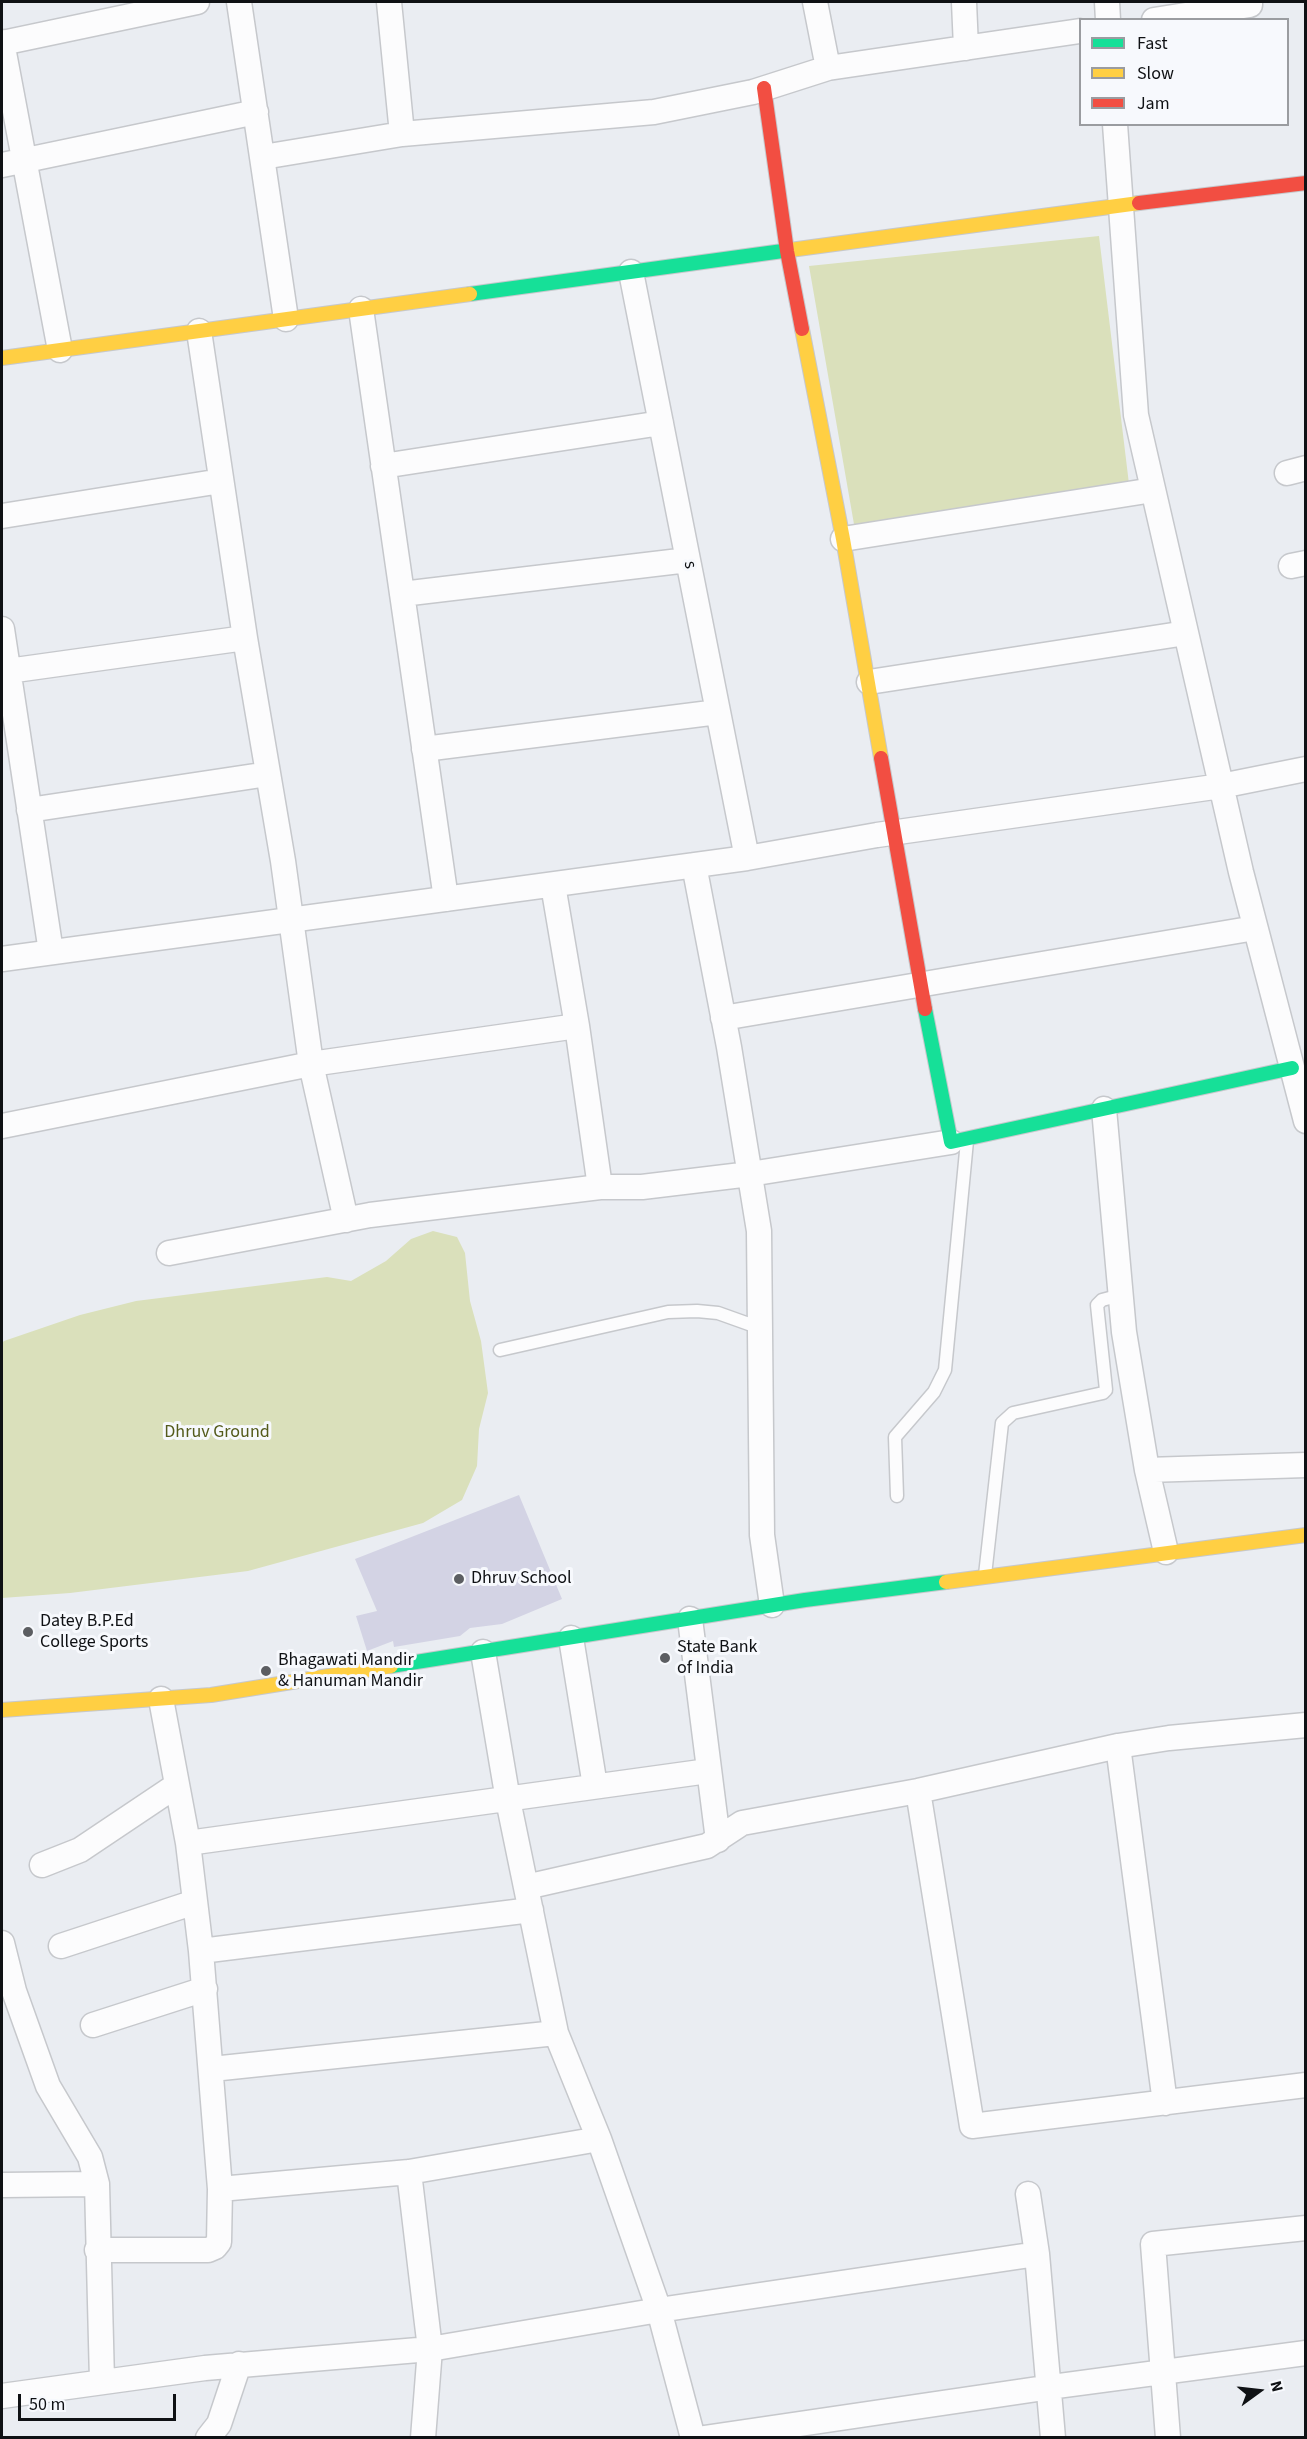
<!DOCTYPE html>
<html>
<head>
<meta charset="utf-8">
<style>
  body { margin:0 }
  #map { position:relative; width:1307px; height:2439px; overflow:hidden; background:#eaedf2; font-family:"Source Sans 3",sans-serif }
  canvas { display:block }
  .frame { position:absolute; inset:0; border:3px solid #0f1114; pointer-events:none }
  .legend { position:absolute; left:1079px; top:18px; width:210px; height:108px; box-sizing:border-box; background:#f7f9fd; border:2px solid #9a9ca0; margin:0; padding:8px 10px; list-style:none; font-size:18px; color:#0f1114 }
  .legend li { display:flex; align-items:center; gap:12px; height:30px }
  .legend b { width:30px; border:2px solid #9a9ca0 }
  .north { position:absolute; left:1229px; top:2361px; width:60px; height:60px; -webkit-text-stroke:4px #f7f9fd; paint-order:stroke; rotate:75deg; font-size:16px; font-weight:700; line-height:24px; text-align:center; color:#0f1114 }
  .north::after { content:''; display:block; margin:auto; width:21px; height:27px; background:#0f1114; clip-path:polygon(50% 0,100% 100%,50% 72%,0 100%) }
  .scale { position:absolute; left:18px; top:2394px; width:158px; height:27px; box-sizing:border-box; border:3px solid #0f1114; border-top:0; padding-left:8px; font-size:18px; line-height:21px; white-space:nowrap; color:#0f1114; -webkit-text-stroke:4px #f7f9fd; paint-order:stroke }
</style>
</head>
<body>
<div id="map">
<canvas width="1307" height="2439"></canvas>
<div class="frame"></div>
<ul class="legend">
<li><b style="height:8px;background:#16e098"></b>Fast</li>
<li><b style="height:8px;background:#ffcf43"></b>Slow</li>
<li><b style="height:8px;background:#f24e42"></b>Jam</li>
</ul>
<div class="north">N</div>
<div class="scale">50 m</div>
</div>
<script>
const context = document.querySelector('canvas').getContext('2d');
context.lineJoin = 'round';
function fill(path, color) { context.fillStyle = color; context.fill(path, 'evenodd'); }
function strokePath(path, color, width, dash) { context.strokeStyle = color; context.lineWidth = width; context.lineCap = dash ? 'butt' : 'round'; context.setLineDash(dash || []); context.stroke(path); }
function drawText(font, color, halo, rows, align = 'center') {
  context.font = font + ' "Source Sans 3",sans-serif'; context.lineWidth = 6; context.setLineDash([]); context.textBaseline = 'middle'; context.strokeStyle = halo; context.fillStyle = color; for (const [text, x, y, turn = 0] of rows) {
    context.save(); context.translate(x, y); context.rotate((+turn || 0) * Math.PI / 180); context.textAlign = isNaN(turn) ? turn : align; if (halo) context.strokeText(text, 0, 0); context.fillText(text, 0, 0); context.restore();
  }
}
fill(new Path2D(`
  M1099,236l30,248 -274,46 -46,-264z
  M433,1231l24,6 8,16 5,48 11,40 7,52 -9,36 -2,37 -15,34 -39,23 -175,48 -178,22 -68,5v-255l2,-2 76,-26 56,-14 191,-24 24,4 35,-20 25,-22z`), '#dae0bb');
fill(new Path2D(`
  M519,1495l43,104 -60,25 -32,4 -10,8 -66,11 -1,-6 -26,10 -11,-35 21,-5 -22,-52z`), '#d3d3e4');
const lane = new Path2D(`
  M500,1350l168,-38 29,-1 21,2 42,15
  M897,1496l-2,-59 39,-45 11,-22 22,-229
  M985,1575l17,-152 11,-10 90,-20 3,-3 -9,-85 5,-5 19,-5`);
const street = new Path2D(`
  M239,2l47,317
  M389,2l13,132
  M815,2l13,66
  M964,2l2,46
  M1107,2l1,18
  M1154,20l96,-15v-3
  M2,42l58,308
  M2,43l195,-41
  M1115,124l21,291 105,457 65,249
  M263,157l139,-23 252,-22 99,-20 75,-24 252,-37
  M2,165l254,-53
  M631,272l116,586
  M361,309l85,590
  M199,331l46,307 38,223 28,203 35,156
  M383,466l278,-43
  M1287,473l19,-5
  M2,516l219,-35
  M843,539l310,-49
  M1291,566l15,-3
  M402,594l286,-34
  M2,629l49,323
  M8,671l237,-33
  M869,682l317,-49
  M424,749l294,-37
  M29,810l239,-36
  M694,865l35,182 30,184 3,304 10,70
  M553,885l24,141 23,161
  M2,959l745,-101 130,-23 344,-49 85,-17
  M723,1018l532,-90
  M1104,1109l20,223 23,138 19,82
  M2,1126l309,-62 266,-38
  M169,1253l201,-38 230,-28h42l108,-13 201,-32
  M1147,1470l159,-5
  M690,1619l28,221
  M571,1638l24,148
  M483,1652l25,148 48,233 43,106
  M1118,1746l47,357
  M918,1791l54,335 334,-41
  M188,1843l520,-72
  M42,1865l38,-15 97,-65
  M526,1887l181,-41 35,-23 176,-32 200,-45 51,-8 137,-13
  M2,1943l12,48 34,95 42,71 7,27 5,197
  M61,1946l134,-44
  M201,1951l330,-41
  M93,2025l112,-36
  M212,2069l344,-36
  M409,2172l21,177 -7,89
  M2,2185l95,-1
  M220,2189l189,-17 190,-33 60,171 34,128
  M1028,2194l9,60
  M97,2250h111l7,-3 4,-5 1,-53 -19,-238 -13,-108 -27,-144
  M2,2396l203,-28 225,-19 229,-39 378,-56 16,184
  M208,2438l11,-14 20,-60
  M704,2438l354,-52 248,-33
  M1168,2438l-15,-194 153,-16`);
const fast = new Path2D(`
  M470,294l320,-44
  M925,1009l26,133 341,-74
  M391,1666l414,-66 141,-18`);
const slow = new Path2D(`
  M790,250l349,-47
  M802,329l41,210 38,219
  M2,358l468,-64
  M946,1582l360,-47
  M2,1710l209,-15 180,-29`);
const jam = new Path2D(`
  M764,88l23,163 15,78
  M1139,203l167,-20
  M881,758l44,251`);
strokePath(lane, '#c6c8cc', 15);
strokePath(street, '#c6c8cc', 27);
strokePath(fast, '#c6c8cc', 16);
strokePath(slow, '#c6c8cc', 16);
strokePath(jam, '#c6c8cc', 16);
strokePath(lane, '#fcfcfd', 12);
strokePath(street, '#fcfcfd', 24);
strokePath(fast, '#16e098', 14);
strokePath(slow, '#ffcf43', 14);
strokePath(jam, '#f24e42', 14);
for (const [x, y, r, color] of [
  [459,1579,6,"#5c5e62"],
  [28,1632,6,"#5c5e62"],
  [665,1658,6,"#5c5e62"],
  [266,1671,6,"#5c5e62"]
]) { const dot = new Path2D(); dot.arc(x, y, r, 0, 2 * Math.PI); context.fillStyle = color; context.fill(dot); strokePath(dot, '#f7f9fd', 2); }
drawText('18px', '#0f1114', '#f7f9fd', [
  ["s",689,565,79]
]);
drawText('18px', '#545b1b', '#f7f9fd', [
  ["Dhruv Ground",217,1433]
]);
drawText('18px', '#0f1114', '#f7f9fd', [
  ["Dhruv School",471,1579],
  ["Datey B.P.Ed",40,1622],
  ["College Sports",40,1643],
  ["State Bank",677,1648],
  ["of India",677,1669],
  ["Bhagawati Mandir",278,1661],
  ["& Hanuman Mandir",278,1682]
], 'left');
</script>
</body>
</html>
